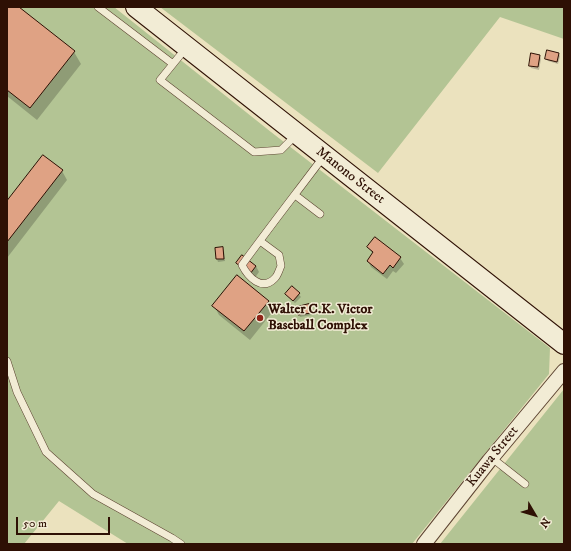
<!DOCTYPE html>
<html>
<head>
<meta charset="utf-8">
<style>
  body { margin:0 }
  #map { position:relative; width:571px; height:551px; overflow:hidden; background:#ebe2be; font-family:"IM FELL DW Pica",serif }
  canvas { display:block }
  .frame { position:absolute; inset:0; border:8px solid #2e1004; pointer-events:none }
  .north { position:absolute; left:515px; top:495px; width:40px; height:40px; -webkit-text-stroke:3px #f2ecd5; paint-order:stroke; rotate:128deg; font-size:11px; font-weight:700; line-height:16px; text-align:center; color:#2e1004 }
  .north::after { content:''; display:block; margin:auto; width:14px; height:18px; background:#2e1004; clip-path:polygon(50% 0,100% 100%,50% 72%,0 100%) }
  .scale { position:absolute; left:16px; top:517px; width:94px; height:18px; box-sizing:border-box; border:2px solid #2e1004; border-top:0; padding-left:5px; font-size:12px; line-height:14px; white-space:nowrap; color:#2e1004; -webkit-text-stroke:3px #f2ecd5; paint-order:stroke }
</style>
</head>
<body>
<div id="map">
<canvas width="571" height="551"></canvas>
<div class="frame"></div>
<div class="north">N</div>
<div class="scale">50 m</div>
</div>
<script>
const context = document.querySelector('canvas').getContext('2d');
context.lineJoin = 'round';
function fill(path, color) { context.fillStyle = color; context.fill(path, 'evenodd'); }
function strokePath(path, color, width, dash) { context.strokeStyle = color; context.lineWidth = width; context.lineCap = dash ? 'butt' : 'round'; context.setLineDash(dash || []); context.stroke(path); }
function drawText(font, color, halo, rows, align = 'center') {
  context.font = font + ' "IM FELL DW Pica",serif'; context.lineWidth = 3; context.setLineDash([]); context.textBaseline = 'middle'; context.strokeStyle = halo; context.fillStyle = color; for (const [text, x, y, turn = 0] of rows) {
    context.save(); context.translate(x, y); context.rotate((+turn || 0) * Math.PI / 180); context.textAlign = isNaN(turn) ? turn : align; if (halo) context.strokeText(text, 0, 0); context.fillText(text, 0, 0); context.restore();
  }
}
fill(new Path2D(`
  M7,7h107l157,125 279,216 -1,26 -137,170h-284l-69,-43 -35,43h-17z
  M160,7h404v32l-64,-22 -122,156z
  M564,389v155h-124z`), '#b3c494');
fill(new Path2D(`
  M7,7h10l57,45 7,12 -44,56 -30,-24z
  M559,54l1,2 -2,8 -10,-3 -2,-2z
  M540,56l1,3 -2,11 -8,-2 -1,-2z
  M62,171l5,9 -60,78v-56z
  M368,247l32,11 4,6 -8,9 -3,-2 -6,8 -16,-12 -3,-6 5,-7z
  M223,248l1,3 1,10 -7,1 -1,-3 -1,-10z
  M237,263l19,3 3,6 -5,7 -13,-10z
  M292,287l9,10 -6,6 -9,-9z
  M268,301l6,9 -24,30 -31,-25 -5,-9z
  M309,305l3,10 -12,2 -1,-3z`), '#0003');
const building = new Path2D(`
  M7,7h12l56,44 -45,57 -23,-18z
  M547,50l12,3 -2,9 -12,-3z
  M531,53l9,2 -2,12 -9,-1z
  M43,155l20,15 -56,72v-41z
  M375,237l26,20 -8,11 -3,-3 -7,9 -16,-13 6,-9 -6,-5z
  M223,247l1,12h-8l-1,-11z
  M242,255l14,11 -6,8 -14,-11z
  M237,275l32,26 -25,30 -32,-25z
  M292,286l8,7 -7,8 -8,-7z
  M309,304l2,9 -13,2 -1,-8z`);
fill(building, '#dfa284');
strokePath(building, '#2e1004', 1);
const lane = new Path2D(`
  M98,7l75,57
  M186,48l-26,32 94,72 27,-2 16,-16
  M295,195l25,19
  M260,241l19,14 2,11c-2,4 -3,9 -6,12 -13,14 -27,-1 -33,-13 27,-37 55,-73 82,-109
  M7,361l10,31 29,60 47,42 79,44 9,6
  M492,458l33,26`);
const street = new Path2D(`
  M424,544l65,-83 75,-90`);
const secondary = new Path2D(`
  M136,7l428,337`);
strokePath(lane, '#5d4432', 8);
strokePath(street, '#5d4432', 16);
strokePath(secondary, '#2e1004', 22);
strokePath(lane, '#f2ecd5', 7);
strokePath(street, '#f2ecd5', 14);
strokePath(secondary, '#f2ecd5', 20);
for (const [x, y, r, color] of [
  [260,318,4,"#8f2418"]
]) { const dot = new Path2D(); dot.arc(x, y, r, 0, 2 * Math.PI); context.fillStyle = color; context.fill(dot); strokePath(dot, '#f2ecd5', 1.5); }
drawText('14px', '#2e1004', '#f2ecd5', [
  ["Manono Street",350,176,38],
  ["Kuawa Street",493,457,-51]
]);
drawText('bold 14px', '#2e1004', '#f2ecd5', [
  ["Walter C.K. Victor",268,310],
  ["Baseball Complex",268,326]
], 'left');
</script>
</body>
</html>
